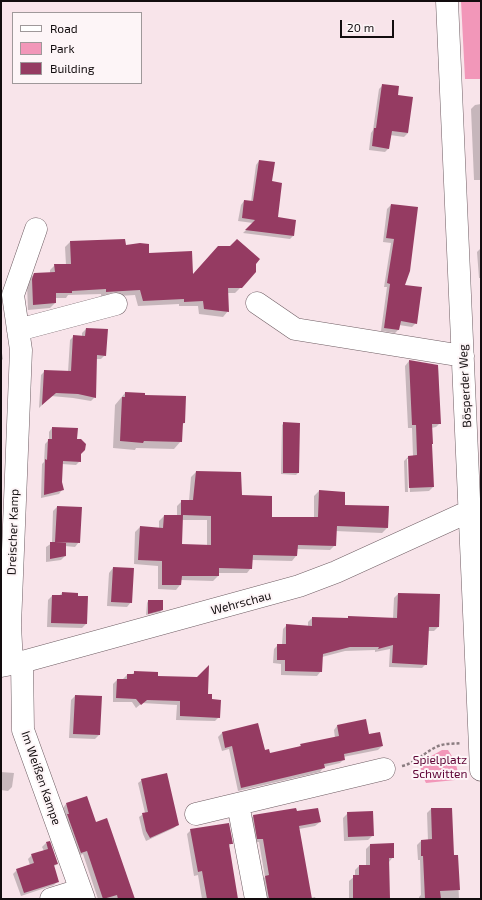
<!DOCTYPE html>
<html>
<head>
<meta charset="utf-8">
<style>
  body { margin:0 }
  #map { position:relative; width:482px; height:900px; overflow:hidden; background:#f8e4ea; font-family:"Exo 2",sans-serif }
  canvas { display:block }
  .frame { position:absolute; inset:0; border:2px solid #120c0e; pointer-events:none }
  .legend { position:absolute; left:12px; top:12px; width:130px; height:72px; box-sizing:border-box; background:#fdf5f7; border:1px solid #9f989a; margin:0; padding:5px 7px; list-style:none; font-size:12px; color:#120c0e }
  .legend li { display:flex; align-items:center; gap:8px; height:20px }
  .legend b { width:20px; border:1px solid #9f989a }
  .scale { position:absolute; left:340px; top:20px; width:54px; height:18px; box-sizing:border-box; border:2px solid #120c0e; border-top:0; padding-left:5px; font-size:12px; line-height:14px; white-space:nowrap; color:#120c0e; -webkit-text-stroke:3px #fdf5f7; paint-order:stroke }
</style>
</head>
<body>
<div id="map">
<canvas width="482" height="900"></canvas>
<div class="frame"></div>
<ul class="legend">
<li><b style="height:5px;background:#fff"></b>Road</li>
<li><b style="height:11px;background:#f297b9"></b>Park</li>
<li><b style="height:11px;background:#953b62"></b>Building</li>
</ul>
<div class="scale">20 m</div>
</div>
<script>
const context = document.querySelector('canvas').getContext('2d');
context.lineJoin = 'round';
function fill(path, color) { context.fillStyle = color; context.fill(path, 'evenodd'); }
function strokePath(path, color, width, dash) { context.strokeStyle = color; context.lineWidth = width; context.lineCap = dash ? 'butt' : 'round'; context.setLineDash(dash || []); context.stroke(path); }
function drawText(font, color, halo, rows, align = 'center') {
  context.font = font + ' "Exo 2",sans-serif'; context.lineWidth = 4; context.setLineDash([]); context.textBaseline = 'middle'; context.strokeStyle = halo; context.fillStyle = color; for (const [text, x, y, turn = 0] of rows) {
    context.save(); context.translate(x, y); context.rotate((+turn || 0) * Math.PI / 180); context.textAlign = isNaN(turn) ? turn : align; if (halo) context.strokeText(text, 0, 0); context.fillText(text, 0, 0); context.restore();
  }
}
fill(new Path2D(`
  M461,1h20v78h-16z
  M442,750h6c5,7 14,22 7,30l-29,3 -1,-2 -6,-18z`), '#f297b9');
fill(new Path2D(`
  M383,85l14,11 11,37 -4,4 -14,-2 -1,13 -4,4 -16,-2 2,-17 2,-3 6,-41z
  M481,104v76h-7l-3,-71 4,-4z
  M259,161l12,21 6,36 16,18 -3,3 -47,-6 10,-10 -15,-2 3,-16 3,-4 7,1 5,-37z
  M391,205l26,3 -13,78 12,37 -4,4 -13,-2 -1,5 -3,3 -14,-2 6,-44h-3l7,-44 -8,-1 4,-33z
  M70,242l55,4 23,8 44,22 49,11 -6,6h-7v18l-5,6 -24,-3 -1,-8h-19v-2l-41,2 -3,-11 -34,2v-3l-33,1 -2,3h-11v5l-5,5 -22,2 -1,-25 2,-6 5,-5 16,-1v-3l5,-5h11l-1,-18z
  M481,248v30h-2l-2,-26z
  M86,329l19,26 -4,4h-5l-1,38 -4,4 -18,-3 -22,-2 -12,12 2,-33 4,-4 23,1 2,-32 4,-4 8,1v-4z
  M1,347l2,12 -2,2z
  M409,361l29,5 2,57 -4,4 -5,1 1,16 -1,1 2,42 -4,4 -19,1 -1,-33h-2l1,33h-3l-1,-31 4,-4 5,-1 -1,-28h-4l-3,-62z
  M125,393l19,3 40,27 -2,2 -1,16 -7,8 -38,-1 -1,2 -22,-2 2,-43z
  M284,423l14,50 -2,2 -15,-1 1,-49z
  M52,428l24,12 4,14v7l-4,4 -14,-1 -1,18 1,8 -3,4 -18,4 1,-34 2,-2 1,-18 4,-4v-8z
  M196,472l46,24 29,22h43v-22l5,-5 24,15 44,22 -5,5 -47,-2v14l-5,5 -33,-1 -1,7 -4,5 -40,-1 -1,8 -4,5h-29v3l-5,5 -32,-1 -1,5 -4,5 -18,-1v-23l-24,-2 1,-32 5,-5 19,2v-8l5,-5h13v-10l5,-5h7l2,-24zM181,520h26v26l-26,-1z
  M57,507l22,35 -4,5 -10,-1v10l-4,4 -15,2v-15l6,-4 1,-32z
  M113,568l18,34 -4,5 -20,-1 2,-33z
  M62,593l15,4h10l-1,27 -4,4 -35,-1 1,-27 4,-4h7z
  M398,594l40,33 -4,4h-6l-2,33 -4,4 -33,-1 1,-18 -15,3v-2l-30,1 -23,6 -1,14 -4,5 -36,-1v-11l-8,-1 1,-14 4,-4h4l1,-16 4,-4 21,1v-4l4,-4 81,1 1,-21z
  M148,601l14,9 -2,2 -14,3 1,-12z
  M135,672l22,5 50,18 12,22 -4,4 -39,-1 1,-15 -35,-2 -6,5 -4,-6h-19v-18l4,-4 6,-1 4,-4h4z
  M75,696l24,39 -4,4 -26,-1 2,-38z
  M258,725l7,26 4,3 30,-7 2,-2 34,-7 -1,-8 3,-4 32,10 13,10 -4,4 -35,7 1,2 -4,4 -16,4 -4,5 -82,19 -9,-42 -7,2 -4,-14 4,-4z
  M1,772l13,1 -2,14 -4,4 -7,-1z
  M142,780l35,45 -3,3 -28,13 -3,-7 -4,-17 6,-4 -7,-30z
  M66,804l29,19 38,76h-35l-15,-45 -6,2 -14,-48z
  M431,809l22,47h4l2,43h-40v-2l2,-2 -1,-35h-2l-1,-15 4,-4h7l-1,-28z
  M296,812l24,10 -5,4 -16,3 11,69 5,-1 1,2h-52l-3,-18 4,-4 -6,-35 -6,1 -4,-22 4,-5z
  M348,813l25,22 -5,5 -24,1 -1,-23z
  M191,830l41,13 -4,4 9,52h-35l-4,-24 -4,1 -7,-42z
  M46,843l11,21 -4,3 5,14 -4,4 -33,11 -8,-22 4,-4 13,-5 -2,-6 4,-4 12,-4 -2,-4z
  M370,845l23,12 -4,5v37h-40v-18l6,-5v-6l4,-4h7v-17z`), '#0003');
fill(new Path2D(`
  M382,84l17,2 -1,9 15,2 -5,36 -16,-2 -3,18 -17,-3 2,-18h2z
  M259,160l16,2 -3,19 10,2 -4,34 18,3 -2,16 -49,-6 10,-10 -13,-2 2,-18 9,1z
  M391,204l27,3 -8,64 -5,14 17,2 -5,37 -16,-3 -2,9 -15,-2 6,-44 -3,-1 7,-44 -8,-1z
  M125,239l1,6 14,-2 9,1v9l43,-2 1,23 25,-28h12l7,-7 23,20 -4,5v8l-14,16h-14l1,24 -25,-3 -1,-8 -19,1v-3l-41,2 -3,-11 -34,2v-3l-34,2v2h-16v10l-23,2 -1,-26 2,-6 21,-1 -1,-8h17l-1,-23z
  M86,328l22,1 -2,27 -9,-1 -1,43 -18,-4 -22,-1 -14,12 2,-35 27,1 2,-36 12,1z
  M409,360l29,5 3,59h-9l1,20h-1l2,43 -25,1 -1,-32 9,-1 -1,-30h-4z
  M125,392l20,1v2l41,1 -1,27h-2l-1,19 -38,-1 -1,2 -23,-2 2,-44h3z
  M283,422l17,1 -1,50h-16z
  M52,427l26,1 -1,11h4l5,5 -1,6 -4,4v8l-18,-1 -1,21 2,8 -20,5 1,-36 2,1 1,-21h4z
  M196,471l45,1 1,23 30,1v21h46l1,-27 26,2v13l44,1 -1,22 -51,-2 -1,20 -38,-1 -1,11 -44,-1 -1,14 -33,-1v8h-37l-1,9h-19v-24l-24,-1 2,-34 23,2 1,-13h17v-15h12zM183,515l28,1v29l-29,-1z
  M57,506l25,1 -2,36 -25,-1z
  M50,542h16v14l-16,3z
  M113,567l21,1 -2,35 -21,-1z
  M62,592l16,1v3h10l-1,28 -36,-1 1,-28h10z
  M398,593l42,1 -1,33h-10l-2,38 -35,-2 1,-18 -15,4 1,-2h-29l-27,7 -1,18 -37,-1v-11h-8v-16h9v-20l26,2v-9l36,1v-2l49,2z
  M148,600h15v10l-15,4z
  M209,665l-1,29h4v5l9,1 -1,18 -40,-2v-15l-33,-1 -6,5 -5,-6 -20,-1 1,-19h10v-5h7v-3l24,1v4l39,1z
  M75,695l27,1 -2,39 -27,-1z
  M366,719l3,15 11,-2 3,14 -39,8 1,6 -21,4 1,4 -84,20 -9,-42 -7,2 -3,-16 36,-9 7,27 4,-1 1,4 31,-7 -1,-2 39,-8 -2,-11z
  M167,773l12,52 -29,13 -4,-7 -4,-18 6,-1 -7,-33z
  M87,796l9,26 11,-4 28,81h-17l-1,-4 -14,4 -16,-48 -6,2 -14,-39h2l-3,-11z
  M296,808l1,3 21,-3 3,14 -22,4 13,73h-43l-4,-23 4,-1 -6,-36h-6l-4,-24z
  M431,808h21l2,47h4l2,35 -20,1 1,8h-16l-2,-43h-2v-16l11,-1z
  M373,811l1,25 -26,1 -1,-25z
  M229,823l4,21h-4l9,55h-31l-5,-28 -4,1 -8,-43z
  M50,841l8,23 -4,1 5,17 -35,11 -8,-24 18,-6 -3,-9 17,-5 -2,-7z
  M394,843v15h-5l1,41h-37v-24h6v-10h11v-21z`), '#953b62');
const minor = new Path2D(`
  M447,1l34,769
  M257,303l38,26 168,27
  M18,330l98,-26
  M22,662l1,68 61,169
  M12,664l-2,-39 11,-275 -8,-55 23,-66
  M1,666l21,-4 277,-76 37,-14 134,-61
  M238,804l18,95
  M196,814l188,-45
  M51,899l29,-9`);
strokePath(minor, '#6f5e64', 23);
strokePath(new Path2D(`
  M402,766c13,-3 22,-13 34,-19 8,-4 17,-3 25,-4`), '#8b7d81', 2.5, [3, 2]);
strokePath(minor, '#fff', 22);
drawText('12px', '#120c0e', '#fdf5f7', [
  ["Bösperder Weg",465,386,-93],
  ["Dreischer Kamp",13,532,-88],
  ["Wehrschau",241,603,-15],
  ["Im Weißen Kampe",41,778,71]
]);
drawText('12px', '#5e0335', '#fdf5f7', [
  ["Spielplatz",440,760],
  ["Schwitten",440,774]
]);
</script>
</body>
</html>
